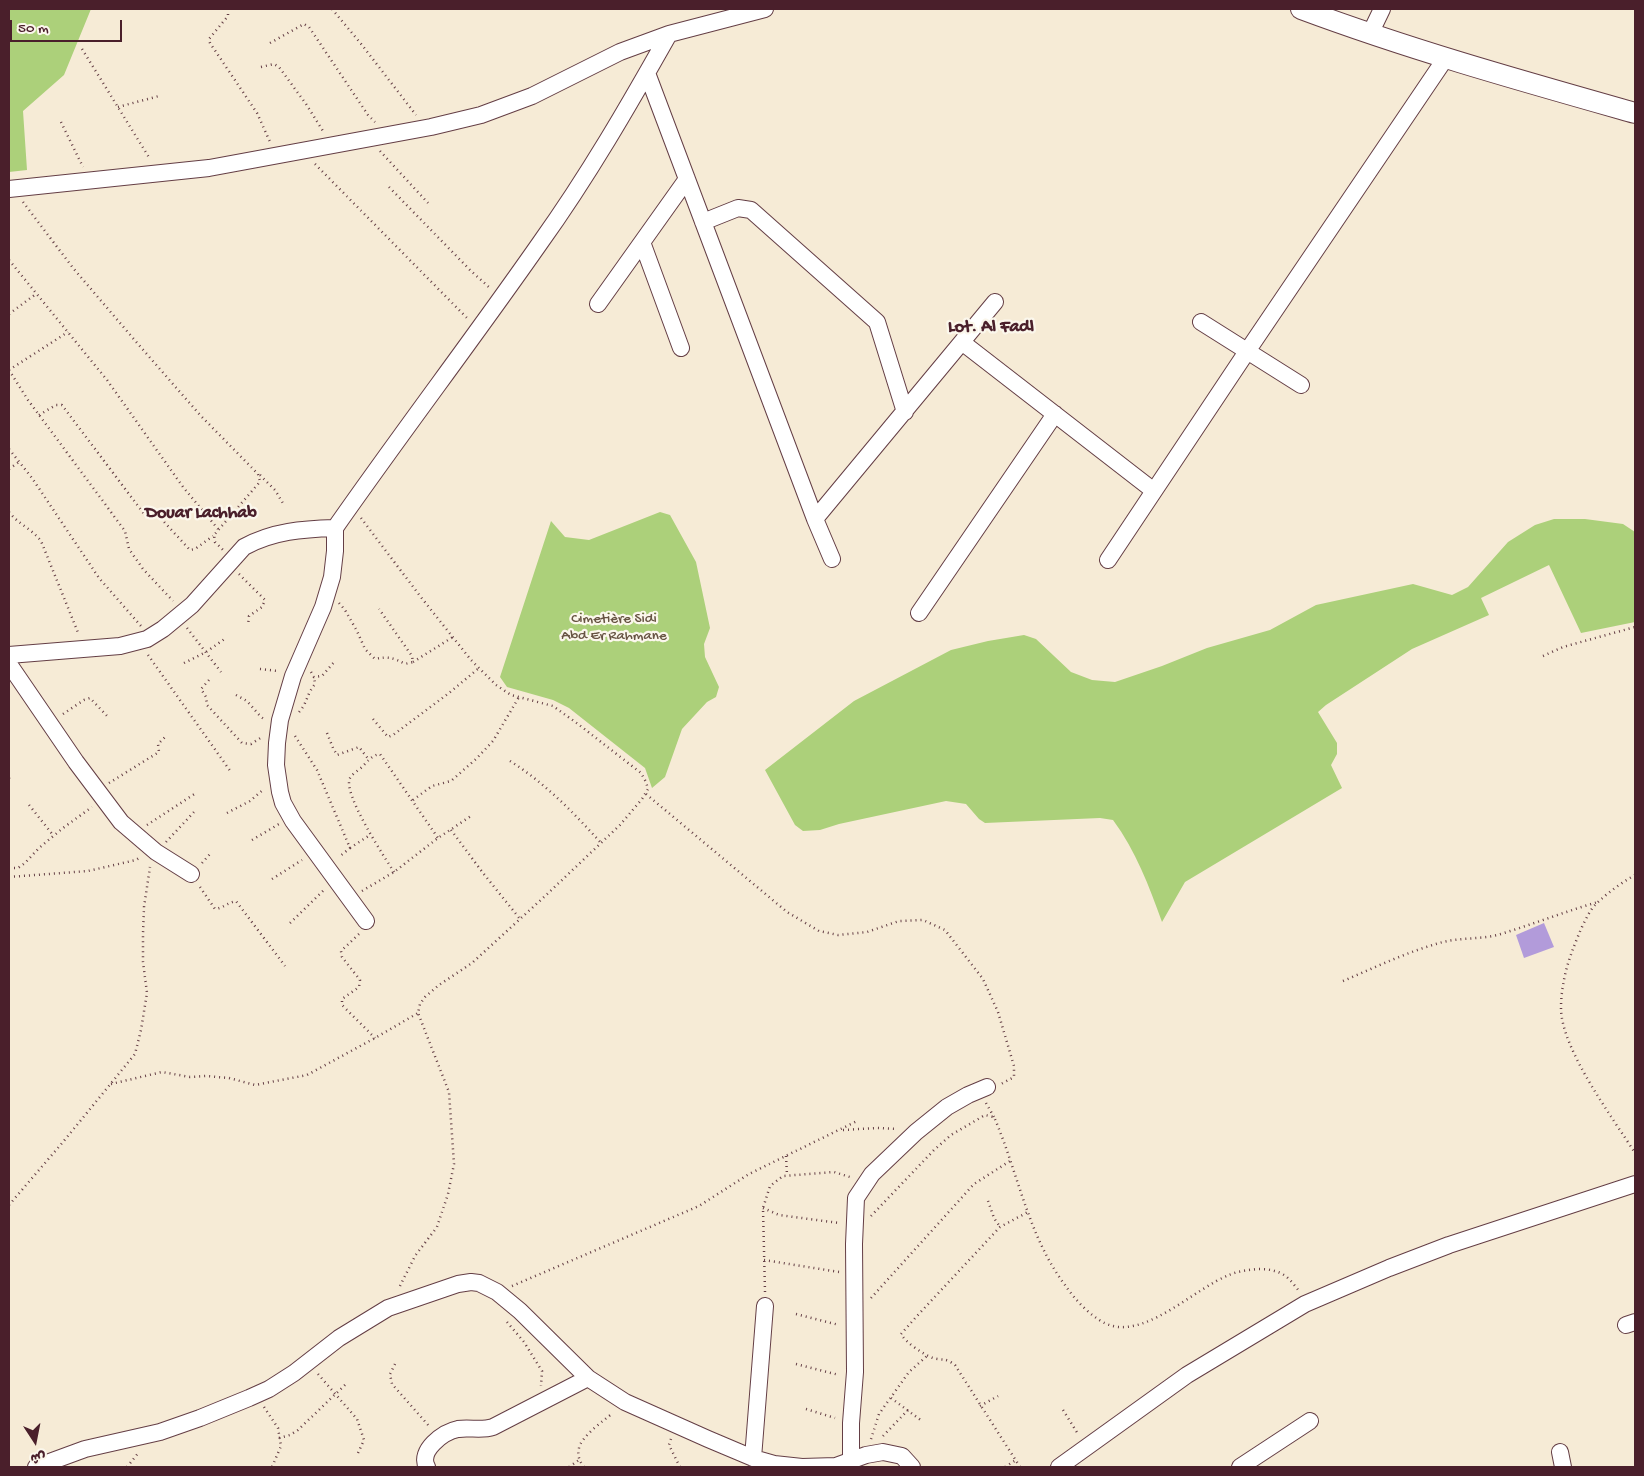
<!DOCTYPE html>
<html>
<head>
<meta charset="utf-8">
<style>
  body { margin:0 }
  #map { position:relative; width:1644px; height:1476px; overflow:hidden; background:#f6ebd6; font-family:"Gochi Hand","Playpen Sans Arabic",sans-serif }
  canvas { display:block }
  .frame { position:absolute; inset:0; border:10px solid #4a1f2b; pointer-events:none }
  .north { position:absolute; left:10px; top:1416px; width:50px; height:50px; -webkit-text-stroke:4px #fbf7ec; paint-order:stroke; rotate:169deg; font-size:14px; font-weight:700; line-height:20px; text-align:center; color:#4a1f2b }
  .north::after { content:''; display:block; margin:auto; width:18px; height:22px; background:#4a1f2b; clip-path:polygon(50% 0,100% 100%,50% 72%,0 100%) }
  .scale { position:absolute; left:10px; top:20px; width:112px; height:22px; box-sizing:border-box; border:2px solid #4a1f2b; border-top:0; padding-left:6px; font-size:15px; line-height:18px; white-space:nowrap; color:#4a1f2b; -webkit-text-stroke:4px #fbf7ec; paint-order:stroke }
</style>
</head>
<body>
<div id="map">
<canvas width="1644" height="1476"></canvas>
<div class="frame"></div>
<div class="north">ش</div>
<div class="scale">50 m</div>
</div>
<script>
const context = document.querySelector('canvas').getContext('2d');
context.lineJoin = 'round';
function fill(path, color) { context.fillStyle = color; context.fill(path, 'evenodd'); }
function strokePath(path, color, width, dash) { context.strokeStyle = color; context.lineWidth = width; context.lineCap = dash ? 'butt' : 'round'; context.setLineDash(dash || []); context.stroke(path); }
function drawText(font, color, halo, rows, align = 'center') {
  context.font = font + ' "Gochi Hand",sans-serif'; context.lineWidth = 4.5; context.setLineDash([]); context.textBaseline = 'middle'; context.strokeStyle = halo; context.fillStyle = color; for (const [text, x, y, turn = 0] of rows) {
    context.save(); context.translate(x, y); context.rotate((+turn || 0) * Math.PI / 180); context.textAlign = isNaN(turn) ? turn : align; if (halo) context.strokeText(text, 0, 0); context.fillText(text, 0, 0); context.restore();
  }
}
fill(new Path2D(`
  M9,9h82l-27,66 -41,36 4,59 -18,2z
  M660,512l10,3 26,47 14,66 -6,16 1,13 14,30 -3,10 -9,5 -25,27 -17,48 -13,11 -7,-20 -76,-60 -16,-8 -46,-13 -7,-10 51,-156 14,16 24,3z
  M1554,519h31l38,5 12,8v90l-54,11 -32,-68 -68,33 8,17 -77,34 -86,56 -8,7 19,31v11l-6,11 11,23 -157,94 -23,40c-13,-36 -26,-71 -49,-102l-13,-2 -115,5 -6,-4 -13,-15 -20,-3 -107,23 -19,6 -17,1 -8,-6 -30,-55 89,-69 97,-51 37,-9 36,-6 12,4 35,33 21,8 23,2 47,-16 45,-18 63,-18 46,-25 97,-21 39,11 16,-8 40,-45 27,-17z`), '#acd07a');
fill(new Path2D(`
  M1544,923l10,24 -30,11 -8,-23z`), '#b29bda');
const minor = new Path2D(`
  M1370,34l12,-25
  M647,73l168,446
  M9,189l200,-21 222,-41 50,-12 51,-19 88,-44 49,-18
  M703,222l35,-14 13,2 126,112 28,90
  M642,242l39,106
  M598,304l89,-125
  M1201,322l100,63
  M963,343l191,148
  M335,528v23l-3,26 -9,30 -30,69 -13,44 -3,23 -1,22 4,27 3,11 10,18 73,100
  M832,559l-17,-40 180,-217
  M1108,560l140,-210 197,-291
  M919,613l136,-199
  M9,655l111,-9 27,-7 16,-10 29,-24 52,-58c29,-16 59,-18 91,-19 67,-96 138,-189 205,-285 48,-67 89,-138 129,-209l96,-25
  M9,664l67,98 45,60 35,30 35,22
  M1626,1325l9,-3
  M1560,1452l3,15
  M753,1458l12,-152
  M851,1461v-38l4,-51 -1,-128 2,-46 16,-24 44,-42 31,-25 21,-12 19,-8
  M36,1467l49,-18 75,-17 40,-14 49,-20 20,-9 25,-16 45,-35 49,-30 70,-24 13,-2 8,1 18,9 23,19 68,67 37,24 83,37 45,19 21,6 28,3 34,-1 30,-11 17,-3 19,4 10,11
  M427,1467c-9,-16 16,-35 31,-38 12,-2 23,2 35,-2l95,-49
  M1059,1467l128,-92 118,-71 84,-36 60,-23 186,-61
  M1240,1467l70,-46`);
const tertiary = new Path2D(`
  M1301,9c110,41 221,72 334,104`);
strokePath(minor, '#643e45', 18);
strokePath(tertiary, '#643e45', 22);
strokePath(new Path2D(`
  M228,9v7l-19,23 1,4 47,70 13,29
  M332,9l30,36 54,70
  M270,43l34,-19 5,3 59,88 7,7
  M82,49l68,110
  M261,67l13,-3 5,3 27,37 17,27
  M118,107l41,-11
  M61,122l22,45
  M380,151l48,52
  M315,164l152,154
  M389,187l82,84 19,17
  M23,202l50,66 65,76 62,71 58,59 2,7 -2,3 -44,51 1,7 8,8
  M9,260l98,120 76,107 35,42
  M9,314l27,-20
  M9,370l19,30 97,131 4,18 14,20 30,32
  M9,370l59,-38
  M39,415l17,-10h6l85,113
  M9,449l23,29 67,100 42,48
  M9,469l10,-7
  M260,475l15,15 9,15
  M154,511l36,39 5,-1 18,-13
  M9,512c9,12 23,17 32,29l38,94
  M361,518l59,78 51,64 25,25 15,10 42,11 25,18 63,49 5,9 2,7 -6,10 -22,26 -77,73 -71,65 -33,22 -14,12 -5,7 -2,9 31,79 5,72 -6,30 -11,33 -22,29 -16,32
  M239,574l26,26 -3,7 -13,9 -1,9
  M339,603l6,7 12,21 8,18 10,10c13,-3 19,-1 30,5l8,-2 -1,-6 -33,-47
  M187,628l34,44
  M148,655l83,117
  M1543,656l20,-9 72,-20
  M413,662l40,-25
  M184,663l22,-11 20,-14
  M260,669l18,2
  M311,672l3,5 8,-1 13,-15
  M209,680l-8,9 5,8 1,8 35,38 9,1 11,-7
  M236,695l11,6 14,16 3,2
  M299,712c9,-10 7,-17 16,-28l-1,-7
  M63,714l21,-14 6,-2 19,20
  M373,719l15,18 5,-2 56,-42 30,-25
  M327,733l6,15 4,7 22,-8 10,13
  M295,736l22,34 33,78 -11,9
  M510,761c35,22 64,52 91,82
  M9,778l1,3
  M109,783l50,-31 -1,-8 7,-7
  M646,794l141,118 32,19 19,4 29,-3 32,-11 24,-1 22,10 38,49 15,33 16,54v11l-13,7
  M413,800l19,-14 19,-5 25,-22 17,-18 26,-44
  M29,805l24,30
  M227,813l23,-12 14,-12
  M147,825l49,-32
  M451,830l32,43 37,46
  M252,840l27,-16
  M166,842l28,-30
  M350,848l20,-13
  M202,863l8,-9
  M9,868h9l7,-5 14,-15 24,-20 29,-21
  M394,872c-9,-14 -52,-79 -44,-94 2,-4 9,-8 12,-11 6,-6 10,-12 18,-13l58,84
  M1635,875c-14,8 -28,18 -40,30 -9,10 -17,31 -22,44 -7,18 -12,39 -12,59 0,41 52,110 74,145
  M9,877l79,-6 48,-11 3,-2
  M272,879l30,-19
  M200,887l15,22c8,-1 12,-6 21,-8l49,65
  M362,891l32,-19 44,-34 33,-22
  M290,923l34,-33
  M359,934l-18,17 1,6 18,23 -1,7 -17,12v6l33,33
  M1343,981c33,-14 66,-30 100,-39 20,-5 41,-2 61,-9 32,-10 63,-22 94,-31
  M111,1084l51,-12 28,5 16,-1 23,2 26,7 52,-10 68,-37 43,-25
  M986,1103l8,14
  M843,1130l34,-2 20,1
  M786,1156l1,19
  M988,1201l6,17 6,9
  M9,1205l54,-63 72,-88 6,-24 6,-37 -4,-31v-28l1,-27 6,-40
  M763,1208l16,7 60,8
  M871,1216l63,-66 17,-15 34,-20 9,2c24,55 34,119 71,168 10,15 30,37 48,41 36,9 83,-38 116,-51 9,-4 19,-5 29,-6 9,0 18,1 26,6 6,4 11,11 15,16
  M764,1260l75,12
  M512,1286l187,-80 50,-32 108,-53
  M765,1292l-2,-84 7,-22 13,-10 51,-4 19,6
  M871,1298l103,-114 36,-23
  M796,1314l43,11
  M507,1322l17,20 18,29 -1,15
  M395,1364l-5,10 2,10 37,42
  M796,1364l43,11
  M318,1374l39,45 7,21 -6,13
  M891,1398l31,23
  M980,1406l18,-10
  M264,1407l14,21 3,18 -9,21
  M806,1409l29,9
  M1063,1410l15,24
  M883,1436l25,-26
  M279,1438l11,-3 8,-5 49,-47
  M671,1439l-2,6 11,22
  M871,1439l8,-25 30,-42 19,-17
  M127,1467l12,-15
  M569,1467l10,-7
  M584,1467c-4,-5 -7,-11 -5,-19 2,-11 25,-28 34,-35
  M1005,1467l11,-7
  M1020,1467l-65,-102c-11,-8 -11,-4 -22,-7 -9,-3 -28,-16 -32,-24l16,-18 83,-89 28,-15`), '#643e45', 2.5, [1, 4]);
strokePath(minor, '#fff', 16);
strokePath(tertiary, '#fff', 20);
drawText('15px', '#675443', '#fbf7ec', [
  ["Cimetière Sidi",614,620],
  ["Abd Er Rahmane",614,637]
]);
drawText('bold 18px', '#4a1f2b', '#fbf7ec', [
  ["Lot. Al Fadl",991,328],
  ["Douar Lachhab",201,514]
]);
</script>
</body>
</html>
